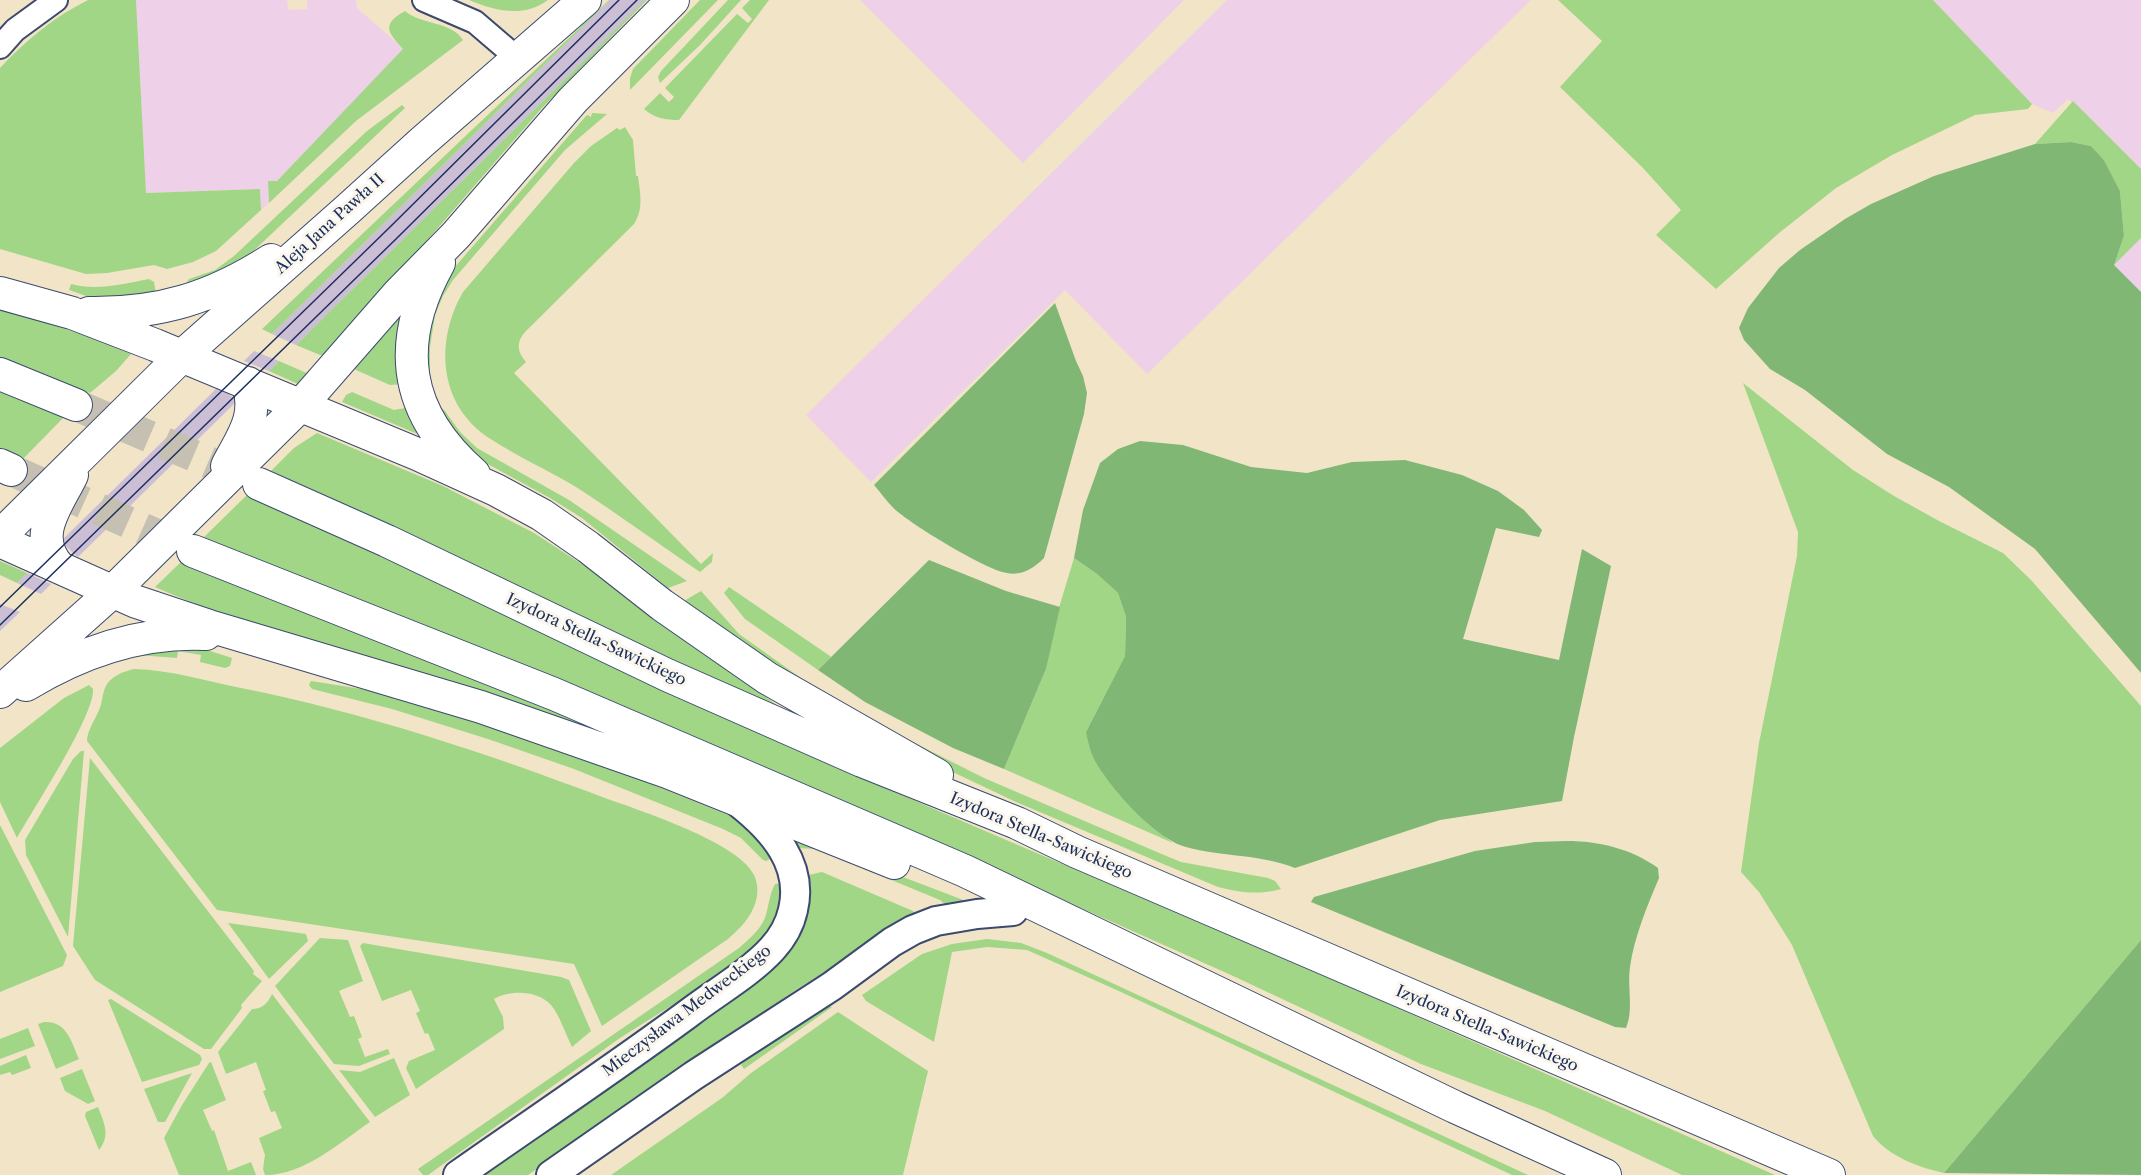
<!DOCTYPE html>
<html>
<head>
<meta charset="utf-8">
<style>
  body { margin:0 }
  canvas { display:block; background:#f1e4c7 }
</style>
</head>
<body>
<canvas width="2141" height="1175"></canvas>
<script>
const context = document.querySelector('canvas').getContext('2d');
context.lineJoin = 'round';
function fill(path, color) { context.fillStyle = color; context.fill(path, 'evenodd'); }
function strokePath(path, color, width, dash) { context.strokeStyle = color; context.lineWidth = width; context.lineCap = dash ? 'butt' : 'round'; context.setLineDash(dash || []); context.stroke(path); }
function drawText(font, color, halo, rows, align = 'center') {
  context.font = font + ' "Libre Caslon Text",serif'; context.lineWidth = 6; context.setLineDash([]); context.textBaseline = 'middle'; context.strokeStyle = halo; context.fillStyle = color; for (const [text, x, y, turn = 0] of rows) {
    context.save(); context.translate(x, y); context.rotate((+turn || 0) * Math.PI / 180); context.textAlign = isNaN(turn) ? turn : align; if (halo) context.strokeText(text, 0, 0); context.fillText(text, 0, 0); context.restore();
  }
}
fill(new Path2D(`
  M136,0h151l1,10 19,-1v-9h49l1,8 47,41 -127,132h-9l1,22 -8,7 -1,-21 -114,4z
  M860,0h324l-161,163z
  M1227,0h304l-384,374 -82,-84 -194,192 -65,-67z
  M1933,0h208v172l-73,-73 -15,14 -21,-9z
  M2141,231v63l-29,-29z`), '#eed0e8');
fill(new Path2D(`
  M610,0h35l-349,345 -24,-11z
  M254,351l25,10 -10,10 -25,-10z
  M217,388l11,6 9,7 -159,156 -5,-4 -12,-12z
  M27,573l24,11 -10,10 -24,-11z
  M0,604l20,8 -20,19z`), '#ccbed4');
fill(new Path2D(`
  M88,0h48l10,193 114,-4 1,21 -45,41 -23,11 -26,7 -13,-4 -47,8 -21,1 -86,-25v-181c26,-28 54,-51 88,-68z
  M469,0h79c-24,18 -53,11 -79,0z
  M609,0h1l-338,334 -10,-5z
  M645,0h2l-106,109 -214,247 -7,-1 -24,-10z
  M700,0h18l-88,90v-12l3,-9z
  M728,0h13l-41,45 -40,38 -2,-6 3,-6z
  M750,0h19l-90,120c-13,0 -25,-2 -35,-11l16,-16 9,9 5,-5 -9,-9 72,-74 11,9 4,-4 -10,-11z
  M1558,0h375l99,104 -4,5 -53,6 -83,40 -56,33 -57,45 -63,56 -60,-54 25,-25 -38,-42 -83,-81 42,-46z
  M405,11c16,14 46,10 58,29l-107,81 -87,82 -1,-22h9l126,-132c-14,-16 -23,-24 2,-38z
  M2073,101l68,68v69l-27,27 10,-29 -4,-45 -16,-31 -13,-14 -20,-4 -36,2z
  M402,105l3,3 -159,150 -14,10 -48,19 5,-8 26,-9 19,-14 133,-125z
  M592,113l15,1 -42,36 -112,130 -10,16 -8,19 -5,32v23l-2,5 -6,-33 25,-66 139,-160 2,-1 3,2z
  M625,127l8,13 3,36h2c2,17 6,33 -4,48l-109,108c-9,10 -8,20 1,30l-12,11 187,191 12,-11 -1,9 -12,10c-41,-28 -82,-58 -124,-85 -28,-17 -60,-31 -87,-49 -51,-34 -54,-97 -26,-146l111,-129 17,-17 26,-18 3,2z
  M149,279l5,3 3,17 -65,-1 -23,-8 2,-6c25,7 53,0 78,-5z
  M408,305l-3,79 -15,1 -34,-15 -3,-3z
  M0,307l86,29 45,18 -15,17 -26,22 -90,-35z
  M279,361l30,13 -11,10 -29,-13z
  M1743,383l110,87 41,26 45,25 64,32 28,27 110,126v234l-197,233c-26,-6 -54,-16 -71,-37l-81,-191 -33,-53 -18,-20 18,-129 38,-187 1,-24z
  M0,389l67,25 -45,46 -22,-10z
  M352,392l42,18 17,-3 16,31 -85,-36 4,-7z
  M436,404l9,7 15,21 17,16 92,52 118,81 -19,7 -86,-70 -32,-20 -66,-36 -20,-15z
  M317,433l126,53 91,47 60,39 191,139 -128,-56 -244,-120 -142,-64 23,-23z
  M248,494l165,74 211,103 303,135 443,190 405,179h-93l-137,-64 -124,-47 -190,-89 -325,-145 -703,-292z
  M1074,558l23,16 21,19 8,24 -1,39 -39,76 63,93 24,18 -169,-74 42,-100 9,-48z
  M183,560l106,46 288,113 124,54c-89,-35 -178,-69 -269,-97 -93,-29 -188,-49 -277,-89z
  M0,561l27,12 -10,10 -17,-8z
  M729,587l101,69 1,1 -13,13 -73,-51 -21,-26z
  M701,591l38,43 59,42 93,55 93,47 180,77 17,7 87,16 7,3 6,8c-22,6 -41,4 -63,-2l-202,-85 -76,-36 -130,-73 -126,-92z
  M142,648l62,1 28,9 -2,8 -5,2 -25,-6 1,-7 -23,-4 -1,7 -40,-3z
  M134,669c37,1 72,12 107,19 125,25 245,65 364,110 33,12 137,45 150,79 9,25 -9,47 -27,62l-126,87 -28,-62 -357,-54 -130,-169c0,-10 8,-21 12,-31 3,-6 3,-13 5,-19 4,-14 18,-19 30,-22z
  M311,681l82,13 191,63 149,60 12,7 31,32 -10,5 -3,-1 -22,-22 -18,-9 -149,-60 -86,-30 -96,-30 -80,-20 -3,-4z
  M89,685l4,4c2,26 -61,122 -76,149l-17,-36v-54l64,-50z
  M81,751h3l-16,186 -42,-82 -1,-15 48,-81z
  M90,758l164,213 -1,3 9,7 -21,24 1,3 -31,41h-7l-109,-69 -22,-34z
  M0,825l67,130 -4,11 -63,26z
  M788,833l183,70 -24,3 -7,-6 -124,-51 -19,-1z
  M822,872l91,39 6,7 -40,20 -82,51 -269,186h-59l297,-205 38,-94z
  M783,883l1,7 -11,39 -37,36 -116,73 -192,137h-5l-5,-6 321,-221c10,-9 21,-18 26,-30 4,-12 4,-23 10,-34z
  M228,923l78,11 2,7 -39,38z
  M320,938l28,2 15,41 -24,10 11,26 4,-1 8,21 -4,2 7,18 23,-8 2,5 -31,12 -25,-2 -59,-78z
  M987,939l34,4 26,10 481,222h-16l-391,-183 -94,-42 -40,-3 -35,5 -18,90 -68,-41 -4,-6 60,-41 30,-10z
  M363,943l198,34 8,3 22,51 -19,16c-6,-12 -13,-33 -21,-42 -14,-15 -41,-15 -57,-6l9,18 1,12 -88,60 -10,-21 3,-7 26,-11 -7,-17 -3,1 -9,-21 4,-2 -9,-21 -29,11 -22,-55z
  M272,994l98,128c-31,21 -66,53 -105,53l-2,-6 2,-14 -6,-17 23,-10 -7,-17 -4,1 -8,-21 3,-1 -10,-28 -30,12 -8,-22 34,-43c10,0 16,-6 20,-15z
  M111,999l89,56 2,4 -3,6 -57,17 -34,-82z
  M823,1004l9,3 -88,62 -3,-4 11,-11z
  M838,1012l90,59 -25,104h-292l111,-77 29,-25z
  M44,1022c23,-1 27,19 35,37l-23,10 -18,-45z
  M28,1028l7,18 -35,13v-20z
  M26,1055l5,13 -19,7 -2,-3 -10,3v-9z
  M394,1058l16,37 -35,22 -36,-47 21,2z
  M211,1062l15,38 -23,10 9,21 2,-1 14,41 23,-9 5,13h-77l-15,-37 18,-33 27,-42z
  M82,1069l13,32 -7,3 -23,-13 -5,-13z
  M192,1073l-27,49h-7l-14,-33z
  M98,1107c6,16 13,28 1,43l-14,-34 1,-4z`), '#a1d687');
fill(new Path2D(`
  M2071,142l20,4 13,14 16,31 4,45 -10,29 27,27v381l-106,-124 -86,-62 -62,-33 -82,-64 -35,-21 -26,-29 -5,-12 9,-20 31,-40 21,-18 45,-31 26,-15 63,-28 101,-32z
  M1055,303l21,58 7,15 4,17 -3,21 -40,144c-10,10 -22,18 -37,15 -21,-3 -91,-46 -109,-61 -9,-7 -16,-18 -24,-27z
  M1140,441l43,4 68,22 56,6 45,-11 53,-2 57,15 36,16 26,19 18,20 -3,7 -43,-9 -33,111 96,21 23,-111 29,17 -37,171 -12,64 -122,19 -145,48c-35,-14 -73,-11 -109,-21 -31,-8 -77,-60 -92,-88 -4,-8 -6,-18 -8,-27l39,-76 1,-39 -8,-24 -21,-19 -23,-16 9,-48 17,-47 18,-14z
  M929,560l77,31 54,16 -14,62 -42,100 -51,-21 -88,-46 -47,-32z
  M1567,841c32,0 65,8 91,27l1,10c-12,28 -25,60 -29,89 -3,20 4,43 -4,61l-11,-1 -304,-125 3,-5 161,-46 60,-9z
  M2141,940v235l-197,-2z`), '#80b774');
strokePath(new Path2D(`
  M76,405l174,75
  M11,470l177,79`), '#c6c0b2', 32, [32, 16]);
const minor = new Path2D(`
  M424,0l51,22 42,36
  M0,47l15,-17 41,-30`);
const tertiary = new Path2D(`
  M458,1175c77,-54 155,-106 231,-162 26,-20 61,-40 83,-64 10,-11 18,-25 21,-39 11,-46 -21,-81 -54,-107
  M551,1175l142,-99 139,-90 60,-44 21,-12 23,-9 41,-7 36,-3`);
const secondary = new Path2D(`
  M439,263c-45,81 -35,150 35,211
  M0,293l72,20 83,32 262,109 79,36 46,25 46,32 74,58 105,73 170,97
  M89,313c70,1 123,-15 182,-53
  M0,374l76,31
  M0,465l11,5
  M227,466c15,-29 32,-49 21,-83
  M259,484l128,57 280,134 195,86 155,62 60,29 752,323
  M0,536l182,-180 165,-146 75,-68 163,-142
  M0,541l134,60 75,25 272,81 186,65 227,91
  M193,551l361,143 411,177 490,236 150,68
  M59,567c-28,-31 -2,-61 13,-92
  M26,685c56,-34 115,-54 180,-51
  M0,692l112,-100 189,-187 97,-111 58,-59 117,-135 100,-100`);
strokePath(minor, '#3b4a6e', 26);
strokePath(tertiary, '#3b4a6e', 32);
strokePath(secondary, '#3b4a6e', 34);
strokePath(minor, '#fff', 22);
strokePath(tertiary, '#fff', 28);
strokePath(secondary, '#fff', 32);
strokePath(new Path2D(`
  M0,607l389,-379 230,-228
  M0,625l396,-386 241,-239`), '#1b2f5e', 1.5);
drawText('16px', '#1b2f5e', '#fbf7ec', [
  ["Aleja Jana Pawła II",330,224,-42],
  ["Izydora Stella-Sawickiego",596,640,25],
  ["Izydora Stella-Sawickiego",1041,836,23],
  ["Mieczysława Medweckiego",687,1011,-37],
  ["Izydora Stella-Sawickiego",1487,1029,23]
]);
</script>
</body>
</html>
